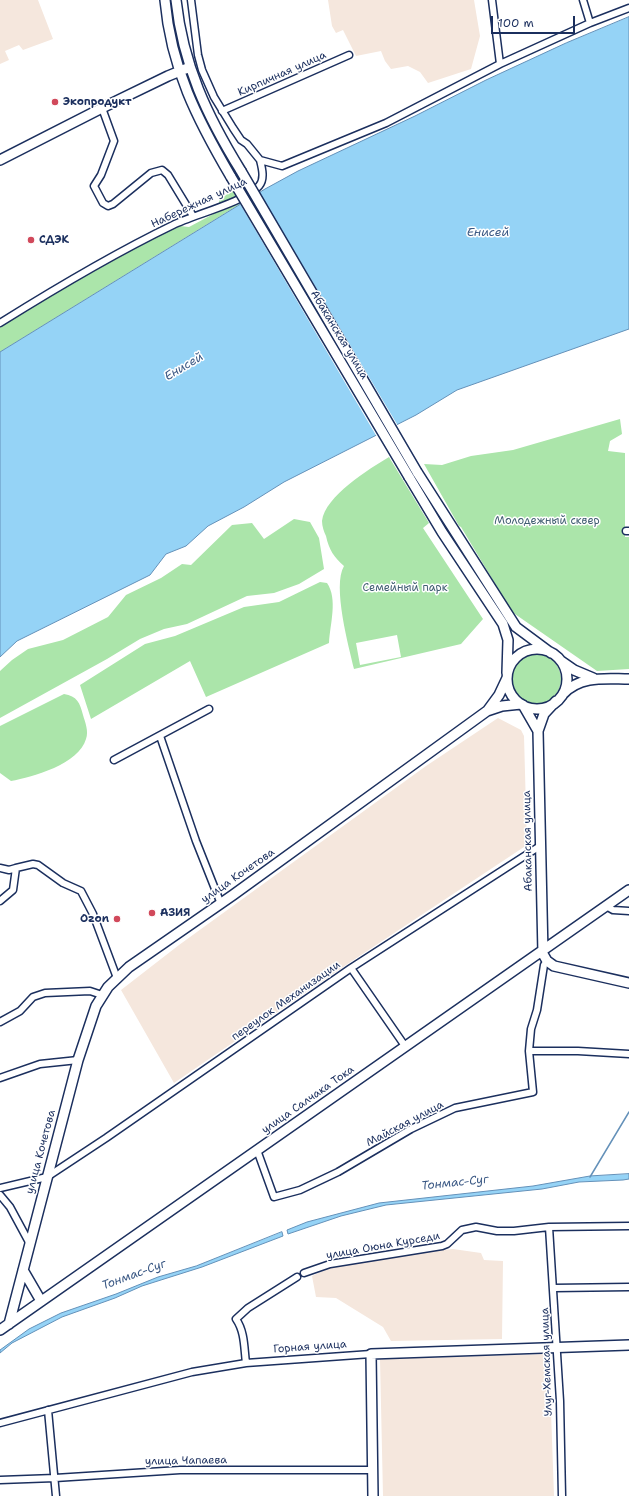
<!DOCTYPE html>
<html>
<head>
<meta charset="utf-8">
<style>
  body { margin:0 }
  #map { position:relative; width:629px; height:1496px; overflow:hidden; background:#fff; font-family:"Shantell Sans",sans-serif }
  canvas { display:block }
  .scale { position:absolute; left:491px; top:16px; width:84px; height:18px; box-sizing:border-box; border:2px solid #1b2f5e; border-top:0; padding-left:5px; font-size:12px; line-height:14px; white-space:nowrap; color:#1b2f5e; -webkit-text-stroke:3px #fff; paint-order:stroke }
</style>
</head>
<body>
<div id="map">
<canvas width="629" height="1496"></canvas>
<div class="scale">100 m</div>
</div>
<script>
const context = document.querySelector('canvas').getContext('2d');
context.lineJoin = 'round';
function fill(path, color) { context.fillStyle = color; context.fill(path, 'evenodd'); }
function strokePath(path, color, width, dash) { context.strokeStyle = color; context.lineWidth = width; context.lineCap = dash ? 'butt' : 'round'; context.setLineDash(dash || []); context.stroke(path); }
function drawText(font, color, halo, rows, align = 'center') {
  context.font = font + ' "Shantell Sans",sans-serif'; context.lineWidth = 3; context.setLineDash([]); context.textBaseline = 'middle'; context.strokeStyle = halo; context.fillStyle = color; for (const [text, x, y, turn = 0] of rows) {
    context.save(); context.translate(x, y); context.rotate((+turn || 0) * Math.PI / 180); context.textAlign = isNaN(turn) ? turn : align; if (halo) context.strokeText(text, 0, 0); context.fillText(text, 0, 0); context.restore();
  }
}
fill(new Path2D(`
  M0,0h38l15,39 -30,11 -4,-5 -14,6 4,9 -9,4z
  M328,0h146l6,36 -9,33 -43,14 -8,-11 -12,-6 -17,3 -6,-8 -4,-10 -25,5 -13,-26 -7,3 -4,-7z
  M498,718l23,12 3,6 3,109 -175,116 -178,122 -53,-93 58,-45 247,-179z
  M453,1249l28,4 3,7 19,1 -1,78 -111,2 -8,-14 -47,-29 -20,-1 -4,-21 17,-8 76,-14z
  M549,1354l5,142h-171l-3,-137z`), '#f5e7dd');
fill(new Path2D(`
  M233,191l7,13 -240,148v-25l48,-30 118,-66 14,-5 9,1 30,-16v-12z
  M620,419l2,15 -12,7 -2,10 17,2v84h4v132l-32,2 -85,-59 -51,-85 -2,-1 -35,-62 18,1 29,-9 42,-6z
  M389,457l40,66 -6,5 60,91 -22,25 -107,25c-5,-22 -22,-83 -10,-103 -10,-9 -15,-16 -18,-30 -2,-4 -4,-10 -4,-15 3,-25 47,-52 67,-64zM397,635l4,22 -41,8 -4,-22z
  M294,519l16,3 9,16 5,31 -25,15 -25,9 -27,3 -60,28 -23,5 -24,10 -33,20 -107,59v-47l12,-11 16,-11 35,-9 45,-23 18,-22 35,-17 21,-14 9,1 41,-40 20,-2 12,16z
  M320,582l7,1c11,16 3,41 2,60l-123,54 -16,-36 -99,58 -11,-34 65,-41 30,-8 69,-29 35,-5z
  M511 679a25 25 0 1 1 50 0a25 25 0 1 1-50 0Z
  M64,694c13,2 16,9 19,21 2,7 6,16 3,24 -7,25 -53,38 -75,42l-11,-8v-47z`), '#abe5aa');
const water = new Path2D(`
  M629,17v312l-172,61 -41,25 -132,67 -40,25 -36,19 -22,20 -20,8 -16,21 -133,66 -17,16v-305l265,-163 33,-18 117,-55 71,-36 80,-37z
  M629,1174v5l-6,1 -44,2 -37,7 -156,16 -45,11 -53,18 -1,-4 20,-8 72,-19 154,-17 57,-10z
  M282,1232l1,4 -81,31 -60,19 -27,12 -53,19 -50,26 -12,10v-3l29,-21 32,-16 55,-19 42,-17 38,-11z`);
fill(water, '#95d3f6');
strokePath(water, '#6491b9', 1);
fill(new Path2D(`
  M258,190l140,236 -21,11 -138,-235z`), '#fff');
strokePath(new Path2D(`
  M590,1177l39,-65`), '#6491b9', 1.5);
const street = new Path2D(`
  M191,0l7,55 4,15 12,27 19,31 8,12 6,4 13,16
  M492,0l8,64
  M583,0l7,23
  M102,108l12,33 -13,34 -7,11 9,17 5,3 5,-2 38,-31 11,-3 6,5 25,41
  M222,111l127,-56
  M260,160l22,6 104,-43 114,-59 90,-41 39,-15
  M0,323c56,-35 113,-69 173,-98 20,-10 72,-23 86,-39 6,-7 3,-18 1,-26
  M626,531h3
  M160,736l36,105 25,63
  M114,760l95,-51
  M0,868l9,2 7,-2
  M0,901l13,-11 3,-22 17,-4 5,1 25,18 18,8 12,23 24,64
  M606,906l7,4 16,1
  M351,968l54,78
  M0,1022l20,-11 13,-14 12,-4 45,-2 12,4
  M529,1051h49l51,3
  M0,1078l40,-14 38,-4
  M257,1150l17,47 26,-7 38,-18 73,-43 44,-21 78,-16 -4,-41 2,-22 6,-19 7,-45 3,-4
  M0,1188l47,-11 59,-39 245,-170 189,-122
  M0,1195l10,12 20,37
  M549,1227l11,174 2,95
  M304,1273l26,-9 112,-18 5,-2 15,-14 14,-3 21,4h17l35,-4 80,-1
  M554,1288l75,-1
  M246,1363c-2,-15 -1,-31 -10,-44l12,-11 49,-31
  M48,1410l8,86
  M0,1423l192,-51 54,-9 125,-9
  M0,1480l55,-2 125,-8h193`);
const secondary = new Path2D(`
  M165,0c6,68 32,119 66,177
  M176,0c7,65 31,116 65,171
  M0,160l102,-52 66,-32 22,-9
  M417,472l99,155 35,26
  M409,477l33,55 61,92 5,16 -1,33
  M507 679a30 30 0 1 1 60 0a30 30 0 1 1-60 0Z
  M561,661l13,9 19,8
  M563,694c18,-19 43,-15 66,-15
  M556,701l-12,13 -6,17 5,223 4,7 7,5 75,17
  M523,705l15,26
  M488,710l11,-15 8,-17
  M23,1270l18,31
  M9,1324l69,-264 18,-54 12,-19 21,-20 104,-72 254,-184 15,-5 19,-2
  M0,1330l629,-440
  M373,1496l-2,-142 258,-9`);
strokePath(street, '#1b2f5e', 9);
strokePath(secondary, '#1b2f5e', 12);
strokePath(street, '#fff', 6);
strokePath(secondary, '#fff', 9);
const secondaryBridge = new Path2D(`
  M241,171l176,301
  M231,177l178,300`);
strokePath(secondaryBridge, '#1b2f5e', 12, []);
strokePath(secondaryBridge, '#fff', 9);
for (const [x, y, r, color] of [
  [55,102,4,"#d1495b"],
  [31,240,4,"#d1495b"],
  [152,913,4,"#d1495b"],
  [117,919,4,"#d1495b"]
]) { const dot = new Path2D(); dot.arc(x, y, r, 0, 2 * Math.PI); context.fillStyle = color; context.fill(dot); strokePath(dot, '#fff', 1.5); }
drawText('11px', '#1b2f5e', '#fff', [
  ["Кирпичная улица",282,74,-24],
  ["Набережная улица",199,203,-25],
  ["Абаканская улица",339,335,59],
  ["Абаканская улица",528,841,-91],
  ["улица Кочетова",238,876,-35],
  ["переулок Механизации",286,1001,-35],
  ["улица Салчака Тока",308,1100,-35],
  ["Майская улица",405,1124,-28],
  ["улица Кочетова",41,1152,-75],
  ["улица Оюна Курседи",383,1246,-10],
  ["Горная улица",310,1347,-4],
  ["Улуг-Хемская улица",547,1362,-92],
  ["улица Чапаева",186,1461,-1]
]);
drawText('bold 11px', '#1b2f5e', '#fff', [
  ["Экопродукт",63,102],
  ["СДЭК",39,240],
  ["АЗИЯ",160,913],
  ["Ozon",109,919,"right"]
], 'left');
drawText('11px', '#3f5c71', '#fff', [
  ["Молодежный сквер",547,521],
  ["Семейный парк",405,588]
]);
drawText('italic 12px', '#3a5884', '#fff', [
  ["Енисей",488,233],
  ["Енисей",184,367,-31],
  ["Тонмас-Суг",455,1183,-6],
  ["Тонмас-Суг",134,1275,-20]
]);
</script>
</body>
</html>
